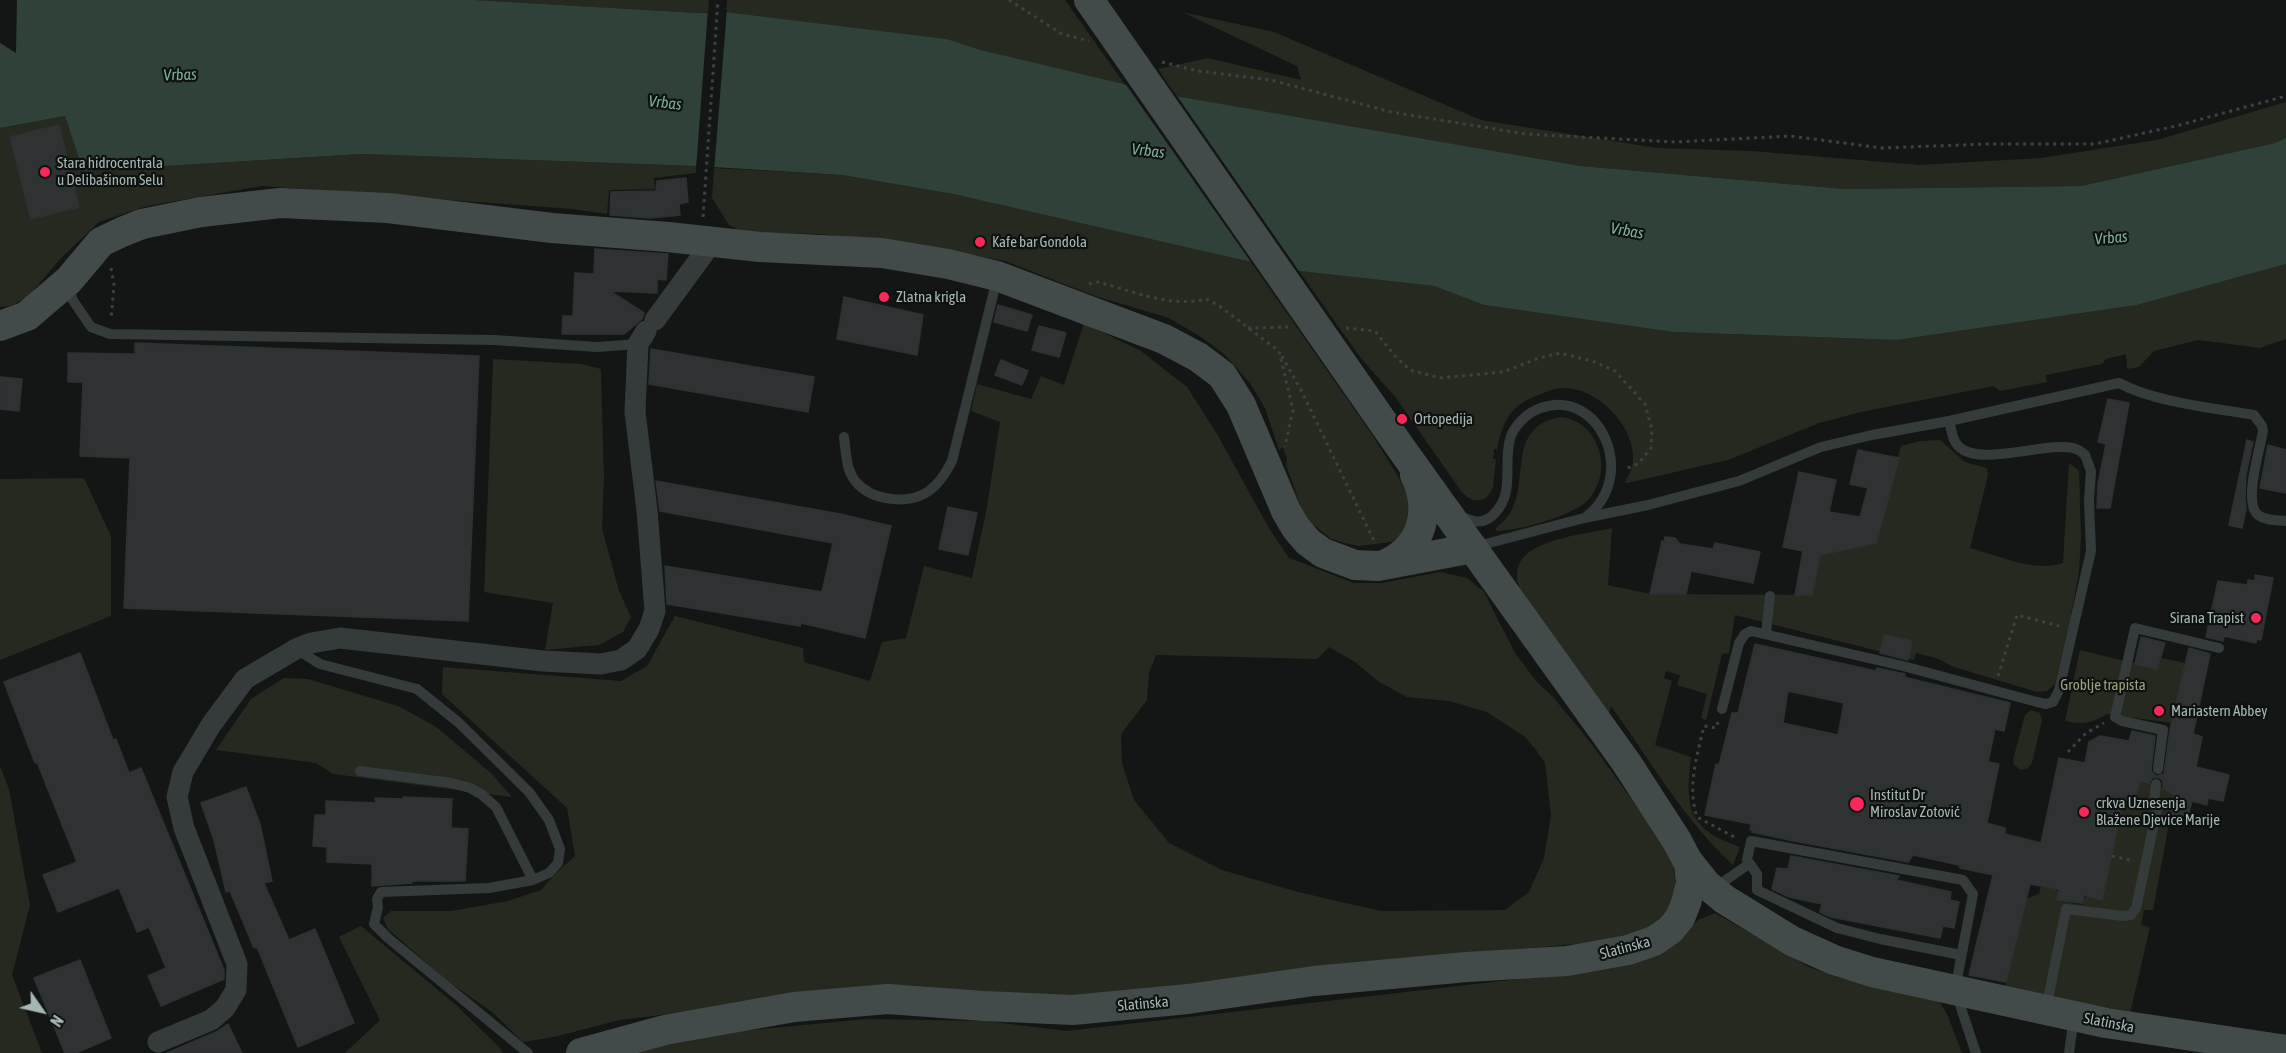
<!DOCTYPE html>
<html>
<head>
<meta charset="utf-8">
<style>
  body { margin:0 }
  #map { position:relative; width:2286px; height:1053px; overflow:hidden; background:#141616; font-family:"Asap Condensed",sans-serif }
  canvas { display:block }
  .north { position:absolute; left:12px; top:981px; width:60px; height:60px; -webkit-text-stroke:4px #0f1111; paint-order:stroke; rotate:124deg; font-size:16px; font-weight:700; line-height:24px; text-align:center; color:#a5b7b3 }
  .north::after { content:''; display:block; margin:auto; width:21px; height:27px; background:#a5b7b3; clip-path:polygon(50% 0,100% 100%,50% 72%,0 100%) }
</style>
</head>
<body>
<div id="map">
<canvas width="2286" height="1053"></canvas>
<div class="north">N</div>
</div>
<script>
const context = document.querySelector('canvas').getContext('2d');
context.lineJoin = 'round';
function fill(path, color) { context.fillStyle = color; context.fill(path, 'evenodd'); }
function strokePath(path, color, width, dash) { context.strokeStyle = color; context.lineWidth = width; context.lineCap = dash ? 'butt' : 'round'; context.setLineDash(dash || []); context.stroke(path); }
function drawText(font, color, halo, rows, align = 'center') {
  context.font = font + ' "Asap Condensed",sans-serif'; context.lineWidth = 4.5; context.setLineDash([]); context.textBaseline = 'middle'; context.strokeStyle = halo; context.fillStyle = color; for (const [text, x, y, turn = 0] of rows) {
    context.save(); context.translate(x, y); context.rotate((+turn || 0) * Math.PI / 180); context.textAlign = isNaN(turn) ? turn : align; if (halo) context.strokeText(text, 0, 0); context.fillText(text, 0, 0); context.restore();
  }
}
fill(new Path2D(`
  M474,0h235l-1,12 -9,1z
  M727,0h338l61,86 -145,-36 -34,-11 -221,-27z
  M1182,12l92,20 207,88 176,28 95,3 167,14 122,-7 116,-18 129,-38v36l-11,5 -194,43 -236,3 -264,-23 -404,-69 -19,-28 50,-11 93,22 -4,-14z
  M65,116l18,55 279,-17 334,12v7l-42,5 1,11 -46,1 -2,24 -35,-5 -310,-23 -115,20 -48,16 -38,36 -34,40 -17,8 -10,1v-179z
  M714,168l128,7 111,19 298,68 122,174 26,42 14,28 -13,31 -8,5 -33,4 -15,-3 -13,-4 -23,-19 -5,-7 -17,-48 1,-6 -4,-12 -4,3 -14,-42 -15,-25 -26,-29 -23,-17 -32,-19 -74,-22 -90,-35 -85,-15 -100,-12 -54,-1 -27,-3 -10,-5 -17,-27z
  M2286,264v75l-26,9 -62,-8 -44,11 -15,16 -12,2 -1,-15 -20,5 -4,5 -56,11 1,7 -47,9 -6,-5 -133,26 -42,11 -91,37 -101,23 -2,-1c28,-38 -22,-96 -63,-94 -9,0 -18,5 -26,8 -26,10 -34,27 -39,53h-3l-1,10h3l-3,29 -7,10c-11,5 -18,1 -25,-7l-65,-93 -36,-41 -61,-86 135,15 50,19 189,27 224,8 240,-35z
  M1084,323l57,28 46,36 30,47 53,96 19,28 65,25h28l58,-11 27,6 17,14 31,61 22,29 15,14 35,42 83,114c8,24 9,60 -16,75 -10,6 -25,9 -37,13l-293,27 -132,19 -92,9 -61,1 -133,-11 -286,35 -66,17 -31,5 -31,-30 -47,-33 -57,-50 -5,-11 8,-7h61l56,-10 33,-11 14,-16 20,-18 -8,-48 -125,-114 1,-27 178,14 26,-15 28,-50 128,32 1,14 66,19 12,-39 24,-4 18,-72 48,12 15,-71 13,-85 -29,-11 6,-27 54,15 10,-23 23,9zM1329,647l26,15 24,20 28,15 42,4 38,11 38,25 11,13 9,13 6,52 -7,43 -15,34 -24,18 -124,1 -83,-19 -76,-22 -53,-27 -35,-43 -12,-37 -1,-29 26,-34 2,-27 7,-18 161,4z
  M493,359l89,5 19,5 3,110 -2,50 17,62 12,26 -8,15 -24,13 -54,5 8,-47 -69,-11z
  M1562,417c38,6 52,55 26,83 -14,16 -71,31 -92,31v-3c45,-31 0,-101 66,-111z
  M1940,440l25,22 22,6 1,7 -18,73c28,7 64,25 93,15l6,-100 10,8 2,66 -2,35 -9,48 -15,64 -8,7 -10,1 -86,-26 -12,-7 -23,-6 -2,7 -179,-45 -6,38 -7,1 -16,66 -5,-2 6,-24 -30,-9 3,-10 -14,-4 -2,7 8,3 -17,64 36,12c-6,51 -3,72 49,90l-7,18c-49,-45 -83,-105 -122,-159l-5,17 -86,-134c-19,-49 59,-53 92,-61l-4,57 42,9 162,1 8,-40 56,-12 25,-97 19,-5z
  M84,478l27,58v80l-111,44v-181z
  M2080,650l77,19 4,-11 24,5 -13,60 -65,-9c-15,9 -24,11 -42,7z
  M284,678l24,1 90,27 37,20 56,47 21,24 -179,-23 -17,-11 -100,-13 35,-51z
  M2031,710l9,3 2,7 -10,43 -4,5 -7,2 -7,-5 -1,-5 12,-45z
  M0,766l9,23 21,116 -18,70 30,78h-42z
  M2140,781l16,3 11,6 21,3 -15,9 -20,108h-9l-3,15 9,2 -21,91 -124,-30 21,-89 13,-5 2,-8 15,3 2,3 -1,8 24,5 3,-7 3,-2 15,4 22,-103 11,2z
  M1715,913l94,54 28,10 102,24 8,13 15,39h-1337l116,-22 125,-12 120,2 81,10 443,-51 128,-19 55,-36 5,-5z
  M361,926l95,79 46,45v3h-157l35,-33 -41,-83z`), '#262920');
fill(new Path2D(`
  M17,0h457l225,13 27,-1 221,27 34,11 188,45 412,71 264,23 236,-3 194,-43 11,-5v126l-149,41 -240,35 -224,-8 -189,-27 -50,-19 -135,-15 -48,-9 -298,-68 -111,-19 -146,-9 -334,-12 -279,17 -18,-55 -65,12v-85l16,10z`), '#2f4138');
fill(new Path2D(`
  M708,9h19l-13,162 -18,-2z
  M1124,82l51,11 126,181 -48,-9z`), '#141616');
const building = new Path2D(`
  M59,125l20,82 -48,12 -21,-82z
  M686,178l2,24 -9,2 1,11 -29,3 -41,-3 1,-23 45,-1 1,-10z
  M595,249l73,5 -2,26 -9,-1v14l-47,-2 34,22 -2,6 -18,15h-62l1,-18h10l2,-43 19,1z
  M844,297l79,18 -6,40 -80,-16z
  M998,305l34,10 -5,16 -33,-9z
  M1039,326l27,7 -7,24 -27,-7z
  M135,343l344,13 -11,265 -344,-13 6,-150 -50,-2 3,-74h-15v-29l67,1z
  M651,349l163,28 -6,35 -159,-28z
  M1001,360l27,11 -6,14 -27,-10z
  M0,377l22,2 -3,32 -19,-2z
  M2108,399l21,4 -19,105h-13l1,-24 8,-40 -8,-2z
  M2247,440l6,2 -7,32 -1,25 1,10 -4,19 -13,-3z
  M2268,445l18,5v43l-26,-5z
  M1858,450l41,8 -23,85 -56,12 -8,40h-17l8,-44 -20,-4 16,-75 37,8 -7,32 31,5 8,-29 -18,-4z
  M656,481l184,33 51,12 -26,112 -64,-15 -1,3 -133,-22 -2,-38 157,26 11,-49 -173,-32z
  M948,507l29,6 -9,42 -29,-6z
  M1665,537l10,1 5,6 33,5 2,-6 45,9 -7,31 -62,-12 -5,23h-36l12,-53 2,1z
  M2255,575l18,3 -12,62 -4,-1 -1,4 -32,-7 -1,5 -17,-4 12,-56 29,4 1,-5 7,1z
  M1884,635l28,6 -4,19 -28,-7z
  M2141,637l24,6 -8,26 -22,-5z
  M1755,644l121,27 1,-3 28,6 -1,3 106,26 -6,28 -9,-2 -7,33 11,2 -12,59 18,5v6l36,9 18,-85 26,5 4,-21 11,-6 29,5 3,-10 23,5 -4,35 5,5 8,-2 6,-44 19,-82 21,6 -17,80 9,3 -6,30 33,8 -6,26 -15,-3 -1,7 -15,-4 -6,23 -16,-3 5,-26 -12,-7v-7l-3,-3 -7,-1 -4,6 -9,-2 -5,18 -11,-2 -22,103 -18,-5 -2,8 -25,-3 2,-11 -29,-5 -24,98 -37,-7 24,-100 -33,-7 -1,-3 -46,-10 -5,7 -114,-21 -42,-9 1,-2h-3l1,-6 -46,-9 11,-51 3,1 13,-52h6zM1788,691l56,12 -6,32 -55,-12z
  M80,653l33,87 3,-1 13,34 12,-5 83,202v9l-63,27 -13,-30 18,-8 -17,-41 -12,5 -18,-44 -61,24 -15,-37 34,-13 -40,-100 -2,1 -31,-81z
  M246,787l14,37 12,57 -8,2 25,57 26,-11 39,94 -56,24 -41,-100 -3,1 -24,-57 -4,1 -12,-52 -13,-37z
  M403,797l49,2 -1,29 17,1 -3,52h-53v2l-40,3v-22l-45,-2v-15l-14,-1 2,-31h11v-14l50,2 -1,-5 28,1z
  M1791,856l108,20 -3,4 55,12 -1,8 9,2 -5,26 -11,-2 -3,12 -109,-21 -11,-5 2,-8 -33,-7 -17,-8 5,-21 11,1z
  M80,960l31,78 -35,15h-11l-31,-75z
  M228,1024l14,29h-75l49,-21z`);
fill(building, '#2f3232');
strokePath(building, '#2e3132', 1.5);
strokePath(new Path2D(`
  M1009,0l53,34 27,7
  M1162,62l36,9 73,9 120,32 135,22 149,8 115,-6 92,12 105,-4h108l81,-18 110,-30
  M703,217l15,-217
  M111,268l3,17 -3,35
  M1089,284l9,-2c34,9 74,26 108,17l12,6 61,46 14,59 -8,37
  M1248,328l40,-1
  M1346,328l29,3 20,25 15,14 30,8 63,-6 36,-14 21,-5 35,9 20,9 30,33 7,26 -1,18 -13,16 -13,5
  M1282,356l20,36 72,149
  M1998,676l19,-61 42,11
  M1718,722l-2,6 -12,-2c-7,30 -17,60 -7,91l41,22
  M2068,752l18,-19 18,-10
  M2112,856l22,5`), '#3b4241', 3, [3, 4.5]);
strokePath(new Path2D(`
  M70,285l2,14 19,28 19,7 384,6 103,7 41,-3
  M1949,421l170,-38c35,19 95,25 135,32l8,11 1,5c-3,18 -20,72 -5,84 8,6 19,5 28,6
  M844,437c2,15 2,34 12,45 16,19 53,23 73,9 11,-8 17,-18 23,-30l45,-182
  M1458,515c14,7 25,11 37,-2 20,-21 8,-48 15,-74 4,-14 18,-27 31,-31 58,-21 98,67 46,108
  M1474,547l110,-29 64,-13 91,-24 82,-34 51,-12 77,-14c2,6 3,17 7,22 17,27 89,-2 117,5 4,1 9,4 12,7l6,16 -2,30 2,50 -32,139 -6,12 -7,2 -9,-2 -134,-36 -152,-35 -6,3 -6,9 -17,66
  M1766,633l4,-37
  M296,649l24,15 97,25 41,33 71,70 20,28 11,29 -2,14 -9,10 -16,7 -37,-73 -15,-13 -11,-6 -19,-5 -91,-12
  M2158,769l5,-39 -41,-9 -7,-4 20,-89 84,20
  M1713,884l10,-2 26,-18
  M1961,955l-81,-16 -43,-11 -80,-38v-16l-10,-14 4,-19 212,39 10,14 -18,96 21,63
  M2046,1009l20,-100 57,7 8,-1 5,-7 22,-103 -4,-1 2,-20
  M528,1053l-140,-115 -14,-14 4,-17 -1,-8 4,-7 108,-4 44,-8
  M2069,1053l5,-36`), '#353b3a', 10);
strokePath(new Path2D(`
  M655,320l58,-79
  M158,1042l53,-22 14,-12 11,-18 1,-26 -53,-136 -7,-31 6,-25 28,-47 34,-46 51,-30 15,-6 29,-5 203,23 58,3 20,-4 16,-11 12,-20 6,-18 -8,-101 -12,-98 3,-68 8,-13`), '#353b3a', 21);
strokePath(new Path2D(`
  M1089,0l314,451 223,311 51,79 10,19 19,24 18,15 68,42 42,19 38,12 234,51 180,27
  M0,326l27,-10 42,-36 32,-38 21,-10 20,-8 59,-12 79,-9 108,5 164,20 116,9 92,10 122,6 66,11 49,12 167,63 34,18 24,18 19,30 45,106 10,17 12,14 15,11 32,12 23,1 95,-18
  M1388,563c35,-17 44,-54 27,-88
  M581,1053l84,-23 129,-23 94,-8 96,7 89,4 115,-11 126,-18 153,-14 100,-6 61,-11 26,-9 16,-11 10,-12 6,-15 5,-20 -2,-20`), '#434b4a', 30);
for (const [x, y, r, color] of [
  [45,172,6,"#f8295a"],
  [980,242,6,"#f8295a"],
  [884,297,6,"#f8295a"],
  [1402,419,6,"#f8295a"],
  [2256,618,6,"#f8295a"],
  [2159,711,6,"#f8295a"],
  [1857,804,8,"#f8295a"],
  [2084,812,6,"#f8295a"]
]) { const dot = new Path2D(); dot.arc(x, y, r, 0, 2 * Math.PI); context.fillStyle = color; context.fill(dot); strokePath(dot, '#0f1111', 2); }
drawText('15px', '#a5b7b3', '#0f1111', [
  ["Stara hidrocentrala",57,163],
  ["u Delibašinom Selu",57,180],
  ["Kafe bar Gondola",992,242],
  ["Zlatna krigla",896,297],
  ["Ortopedija",1414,419],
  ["Sirana Trapist",2244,618,"right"],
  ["Mariastern Abbey",2171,711],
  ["Institut Dr",1870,795],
  ["Miroslav Zotović",1870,812],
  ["crkva Uznesenja",2096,803],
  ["Blažene Djevice Marije",2096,820]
], 'left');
drawText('15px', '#9ca27b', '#0f1111', [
  ["Groblje trapista",2103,685]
]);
drawText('15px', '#a5b7b3', '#0f1111', [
  ["Slatinska",1625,948,-15],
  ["Slatinska",1143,1004,-5],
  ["Slatinska",2109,1023,11]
]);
drawText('italic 16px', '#7ab39b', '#0f1111', [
  ["Vrbas",180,75,-2],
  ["Vrbas",665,103,6],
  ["Vrbas",1148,151,6],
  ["Vrbas",1627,231,10],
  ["Vrbas",2111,238,-5]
]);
</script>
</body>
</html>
